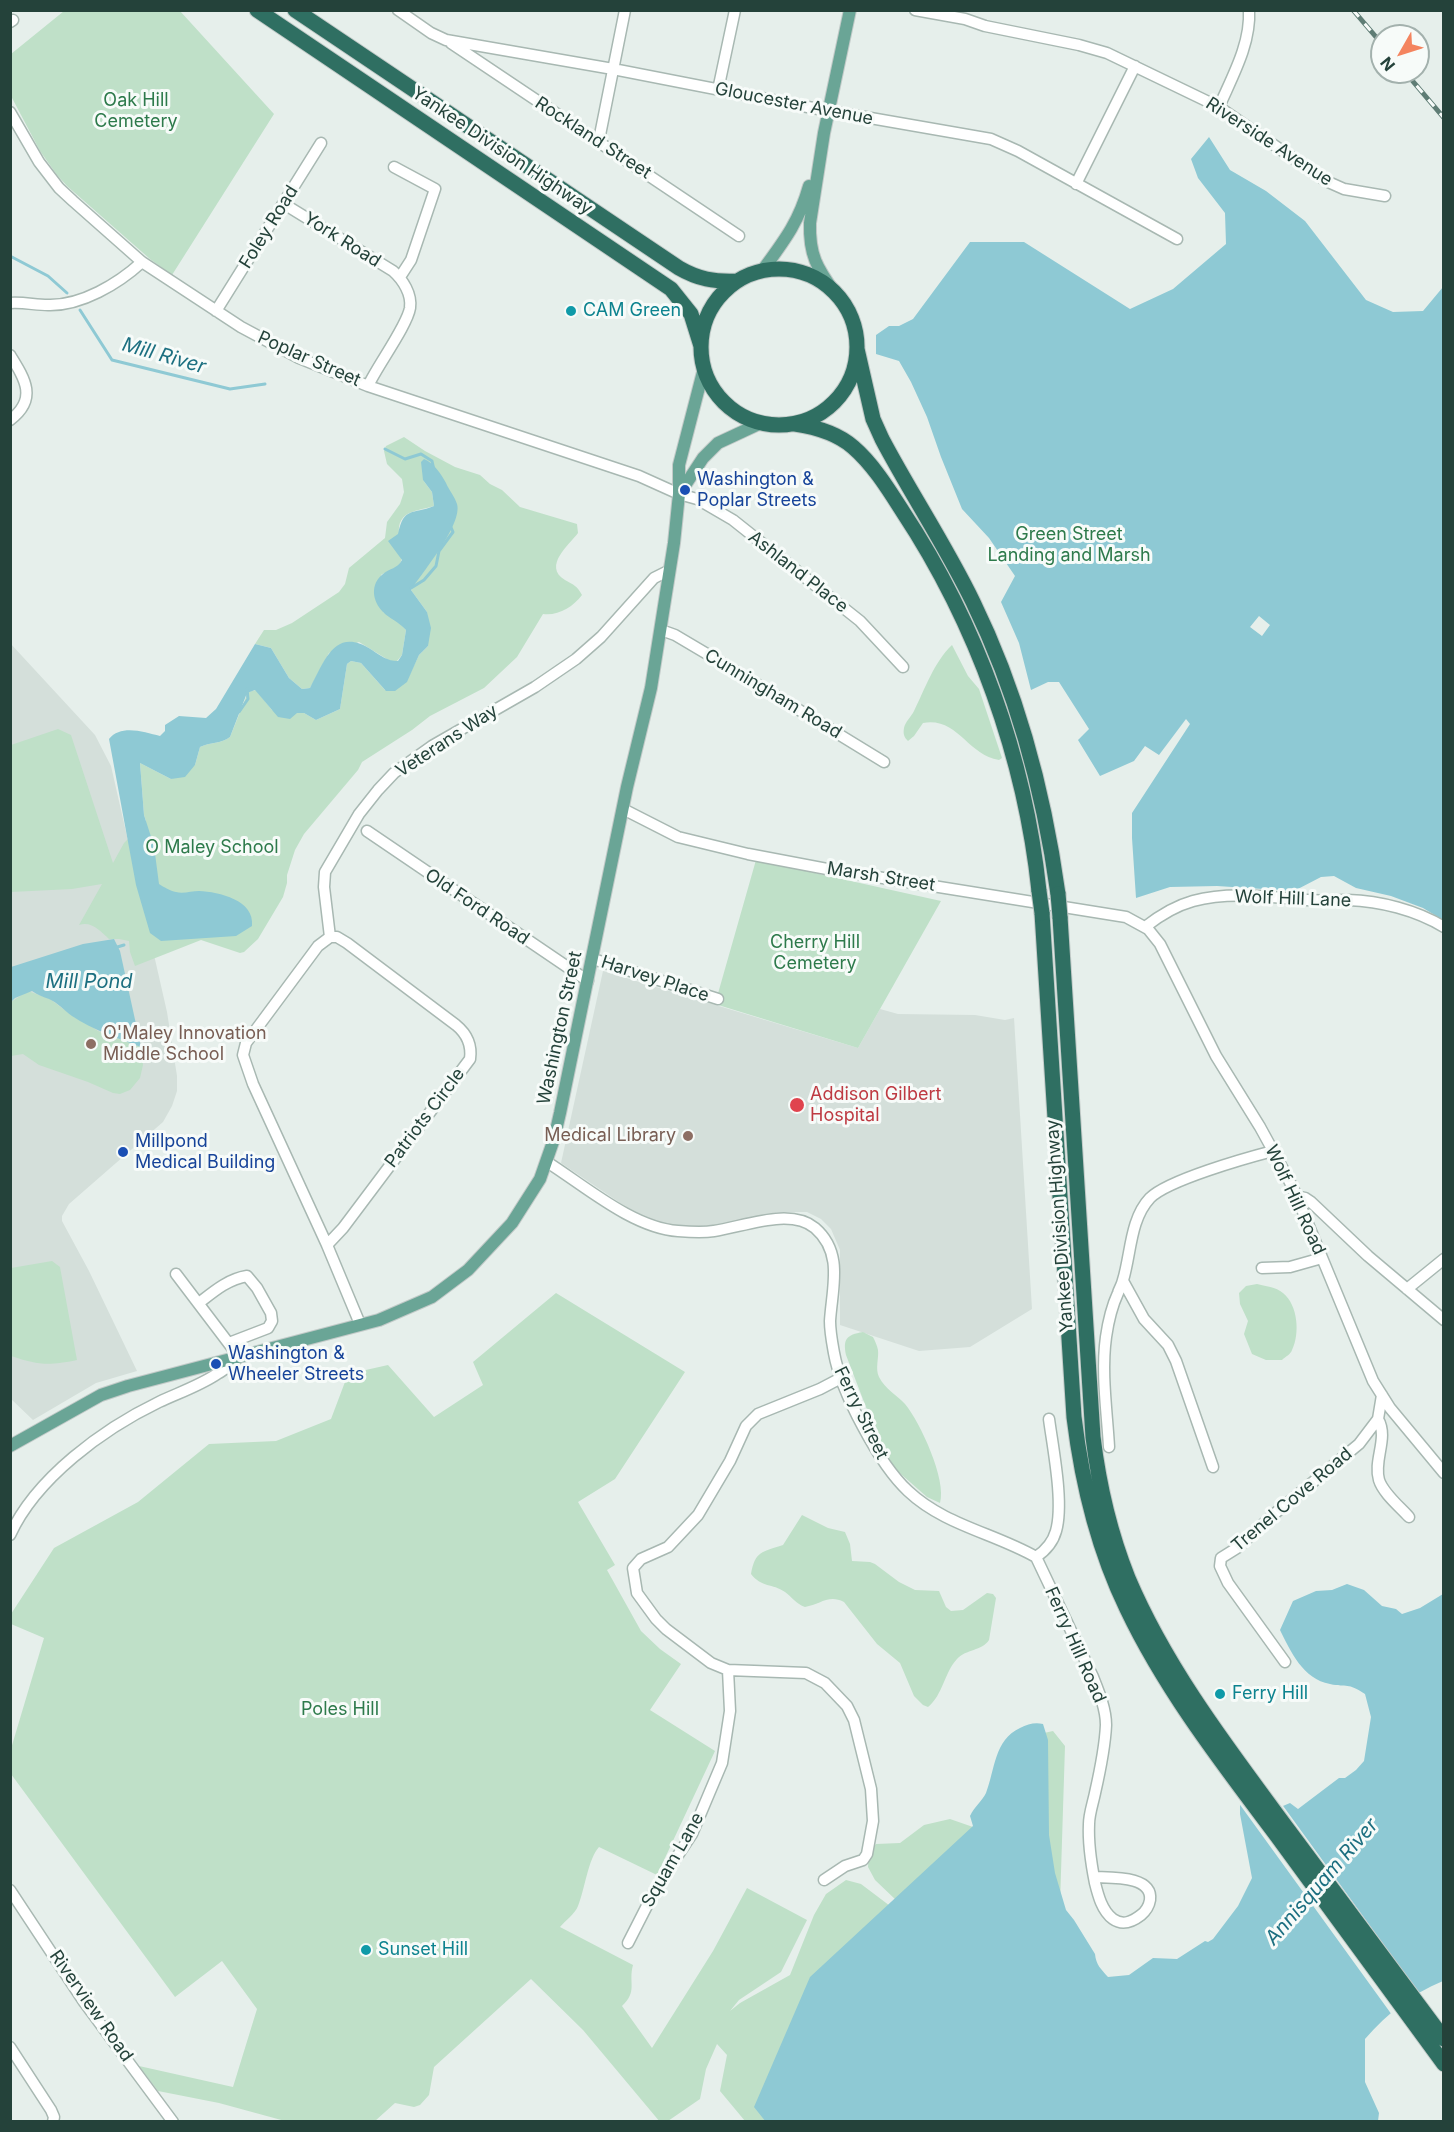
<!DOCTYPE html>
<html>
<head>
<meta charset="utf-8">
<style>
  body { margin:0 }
  #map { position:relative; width:1454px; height:2132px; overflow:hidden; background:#e6efeb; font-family:Inter,sans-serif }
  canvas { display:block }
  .frame { position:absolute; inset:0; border:12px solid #24423a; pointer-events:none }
  .north { position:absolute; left:1370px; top:24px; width:60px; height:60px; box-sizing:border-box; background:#f7fbf9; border:2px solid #a3b1ad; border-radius:50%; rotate:231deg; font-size:16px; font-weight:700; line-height:24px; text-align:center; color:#24423a }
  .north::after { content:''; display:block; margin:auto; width:21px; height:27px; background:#f4845f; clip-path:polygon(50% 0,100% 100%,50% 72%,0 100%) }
</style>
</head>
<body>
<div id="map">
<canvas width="1454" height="2132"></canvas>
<div class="frame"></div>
<div class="north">N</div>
</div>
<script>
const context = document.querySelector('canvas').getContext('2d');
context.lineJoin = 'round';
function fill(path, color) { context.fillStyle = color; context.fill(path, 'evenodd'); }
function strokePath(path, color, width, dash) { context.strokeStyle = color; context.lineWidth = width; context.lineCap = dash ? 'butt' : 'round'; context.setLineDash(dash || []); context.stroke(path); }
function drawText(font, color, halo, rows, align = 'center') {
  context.font = font + ' Inter,sans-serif'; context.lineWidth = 6; context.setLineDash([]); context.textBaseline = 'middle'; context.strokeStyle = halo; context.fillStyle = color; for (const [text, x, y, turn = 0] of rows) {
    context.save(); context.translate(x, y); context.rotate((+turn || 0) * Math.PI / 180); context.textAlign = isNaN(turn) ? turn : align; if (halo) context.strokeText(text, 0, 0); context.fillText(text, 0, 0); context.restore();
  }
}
fill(new Path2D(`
  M10,643l85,92 16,31 56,246 10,64v15l-5,15 -9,16 -94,82 -7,12v5l27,50 48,100 -41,12 -63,37 -23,-22z
  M603,971l255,77 22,-39 18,5 77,1 30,5 9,-2 18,291 -62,38 -51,4 -79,-26v-75l-9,-21 -10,-10 -14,-7h-30l-52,12 -38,3 -24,-4 -28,-10 -74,-50z`), '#d4dfda');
fill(new Path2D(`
  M64,11h116l94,103 -102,161 -22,-16 -83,-73 -10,-11 -17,-24 -29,-55v-42z
  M404,437l21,14 30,16 25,8 10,9 12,6 18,17 57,17 1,9c-8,11 -36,33 -13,47 9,5 12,6 17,15 -9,12 -24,21 -39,19l-26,43 -33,31 -54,28 -18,14 -50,32 -4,8 -54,64 -9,16 -8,25v8l-4,14 -25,42 -14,13 -4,1 -39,-13 -66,26 -5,-14 -1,-11 -10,-2h-10c-9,-8 -17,-18 -30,-14l23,-41 -30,5 -61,3v-147l47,-16 13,6 42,128 11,-20 22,-22 -2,-6 -4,-52 31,16 24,-14 5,-18c10,-5 21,-3 30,-10l18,-45 8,-2 16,20 32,3 12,7 24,-11 7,-45 4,-3 10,2 24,27 24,-14 10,-21 9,-9 -1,-34 -16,-22 46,-79 -34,-31 9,12 2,14c-9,3 -21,4 -28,9 -17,12 3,39 -7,50 -4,4 -13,7 -18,10l2,37 15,9 8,9 -4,25 -5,6h-7l-31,-19 -30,11 -19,35 -8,1 -13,-11 -18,-30 -16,-4 9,-14h12l16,-7 47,-31 6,-8 4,-16 36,-30 2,-16 13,-18 4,-12 -2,-13 -15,-15 -3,-13 2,-5z
  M952,645l16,31 11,13 23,69 -3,2c-32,-5 -41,-43 -76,-37l-9,13 -6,5c-4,-4 -5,-7 -4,-13 1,-6 7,-11 10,-17 11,-22 20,-49 38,-66z
  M756,860l185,41 -83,147 -143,-44z
  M28,991l22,8 24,18 14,7 10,7 43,16 2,18 -3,13 -10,12 -10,4 -7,-1 -25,-11 -49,-17 -16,-11 -12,2v-54z
  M52,1261l8,6 17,93c-29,6 -39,5 -66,-4v-88z
  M1257,1284c8,2 19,3 26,9 15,12 17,41 9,57 -1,4 -7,7 -10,10h-16l-14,-6 -8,-20 4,-13 -8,-17 -1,-11 7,-7z
  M556,1293l129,79 -70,107 -37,23 37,63 -8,5 34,61 19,18 21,15 -31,46 65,41 -58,124 -58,-28c-11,12 -14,42 -21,59 -3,8 -13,15 -18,21l73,38c-5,18 5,26 -11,41l30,42 61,-97 34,-63 60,32 -26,52 -42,28 -9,11 10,-8 50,-28 24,-60 12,-21 20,-14 15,4 41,31 -5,-14 -22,-21 -7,-13 1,-16 7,-7 24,-1 24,-18 26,-6 23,8v5l71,-99 9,-2 12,15 -5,158 -99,217h-216l-25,-30 7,-36 -10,-11 -11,25 -6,30 -32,22 -8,1 -77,-92 -52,-51 -97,88 -5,28 -9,10 -6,2 -19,-4 -20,18h-90l-66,-18 -61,-12 -19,-25 94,21 24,-78 -35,-48 -47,36 -164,-223 -1,-22 34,-114 -33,-14v-10l43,-66 84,-46 71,-58 67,-3 55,-22 17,-45 40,-9 46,52 49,-32 -10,-23z
  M863,1332l10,5c2,4 4,8 5,13 1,8 -3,19 1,27 6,12 18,18 26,27 15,18 42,76 35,99l-13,-6 -33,-29 -20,-40 -28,-73c-3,-16 0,-20 17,-23z
  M802,1515l26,13 17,4 5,12 2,17 18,1 5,2 24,18 16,8 24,1 7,16 5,4 12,-1 24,-17 6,1 3,4 -7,42c-7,11 -23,9 -32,19 -13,14 -14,36 -29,48l-5,-2 -9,-9 -14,-33 -23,-19 -33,-42c-16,-8 -24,3 -39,5 -9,-3 -13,-10 -20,-15 -13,-9 -23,-4 -34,-18 4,-23 11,-22 32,-29z`), '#bfe0c8');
fill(new Path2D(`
  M1209,137l21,33 36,21 39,30 61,79 27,12 30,-1 20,-24v633l-20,-12 -32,-12 -35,-8 -22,-12 -13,1 -27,14 -77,-5 -47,1 -34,11 -4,-60v-25l58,-89 -4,-5 -27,36 -14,-9 -11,15 -34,15 -22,-36 11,-11 -30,-47h-11l-17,8 -12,-47 -18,-41 14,-26 -26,-38 -27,-29 -21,-52 -14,-40 -16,-35 -12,-21 -23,-7v-19l13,-9h10l14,-7 57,-77h54l106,67 43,-20 53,-45 -1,-31 -27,-35 -7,-19z
  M424,459c10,4 17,15 22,24 3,7 9,14 11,21 6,20 -35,69 -46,86l16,22 4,16 -3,18 -9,9 -12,27 -12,9h-9l-25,-28 -10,-2 -4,3 -7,45 -24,11 -12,-7h-7l-7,6 -12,-2 -23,-27 -8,3 -17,44c-9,7 -20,5 -30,10l-5,18 -10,12 -14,2 -31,-16 4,52 10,31 5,38c5,3 11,7 17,8 7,2 16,-1 23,-1 20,1 56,9 53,35l-16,10 -75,5 -11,-8 -14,-48 -27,-146c12,-15 35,-7 51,-3l5,-5v-6l14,-9 27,2 10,-9 39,-65 16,4 18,30 13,11 8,-1c15,-28 25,-62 62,-38 9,6 15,11 26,11l4,-6 4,-25c-8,-9 -16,-11 -23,-18 -11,-11 -13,-28 0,-38 7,-6 14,-5 19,-14l-14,-19 10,-7c6,-28 14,-19 36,-28l-2,-14 -9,-12 -2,-18z
  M114,939l6,12 21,96c-24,-9 -48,-17 -69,-31 -7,-5 -15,-14 -23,-17 -6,-2 -11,-4 -17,-8l-17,7 -4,4v-35l72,-23z
  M1347,1584l17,6 18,16 14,3 6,5 18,-6 23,-14v387c-32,13 -55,32 -78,58v43l14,31 -1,8 -612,1 -12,-15 56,-130 163,-151 -3,-10c4,-9 12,-15 16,-23 9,-23 8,-53 34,-65 8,-4 15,-6 23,-4l5,16 1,95 6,38 11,37 8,10 21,34c1,11 6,15 13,23l21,-2 24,-17 24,1 28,-18 3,1 5,-3 25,-33 14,-28 -12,-64v-11l17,14 33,-14 8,6 41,-31h6l11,-8 8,-9 7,-44 -6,-23c-18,-12 -17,-6 -35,-10 -27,-5 -39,-32 -50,-54l13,-29 23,-10 16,-1z`), '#8ec9d4');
fill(new Path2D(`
  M1259,616l11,9 -8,11 -12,-9z
  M1241,1800l15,14 25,-11 140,193 -29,19 -154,-213z`), '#e6efeb');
strokePath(new Path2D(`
  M10,256l38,20 19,17
  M80,310l32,50 118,29 35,-5
  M385,449l20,10 16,-5 11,7 2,9
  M411,588l13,-8 12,-14 3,-15 14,-19 -3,-7
  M239,712l9,-13 -1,-10
  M114,948l10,-3`), '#8ec9d4', 3);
const minor = new Path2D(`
  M398,10l33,23 15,7 167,29 200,39 178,31 27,12 159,88
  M915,10l50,9 20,7 94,19 28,8 112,54 107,74 18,8 41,7
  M10,22l3,-2
  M451,43l288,193
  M718,90l17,-80
  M1219,107c13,-30 32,-63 30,-97
  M10,112l29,50 20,26 14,13 69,61 99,65 58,31 69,28 271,90 40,18 18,5 36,21 127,101 43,46
  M599,140l26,-130
  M394,167l41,22 -24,71 -11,17
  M1076,184l59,-118
  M284,204l109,67c10,9 19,23 17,37 -3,18 -33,58 -42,78
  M10,303c14,-1 25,2 38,2 33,1 70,-21 94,-43
  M216,311l105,-168
  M10,355c15,24 28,44 0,65
  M661,630l14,5 49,29 160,98
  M623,809l55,28 70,17 79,15 299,48 22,12 12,15 56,112 44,71 23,42 11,21 79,191 17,27 54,65
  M367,831l221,150
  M1145,927c14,-11 30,-21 48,-26 36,-10 77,-4 114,-1 13,1 27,0 41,0 32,1 68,10 96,27
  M330,937l-6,-50 1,-15 34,-58 19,-24 16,-17 38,-27 103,-59 41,-28 25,-22 53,-59 14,-7
  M330,937l-12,9 -72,97 -3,12 10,29 74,161 33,79
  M593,959l125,40
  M547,1162c38,24 86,66 131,69 12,1 24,2 36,0 29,-4 76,-24 101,-3 29,25 17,60 15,93 0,11 2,21 4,32 7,39 45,111 74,138 36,34 86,42 128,66l57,120c6,15 13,32 13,48 -1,22 -6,46 -11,68 -2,10 -6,21 -6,31 -1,20 2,39 6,59 3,12 7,28 18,36 10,7 19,3 28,-4 5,-4 8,-9 9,-15 3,-25 -40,-22 -56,-23
  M1296,1196l9,2 6,4 57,54 76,64
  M327,1245l16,-17 127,-169c2,-14 -3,-25 -14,-34l-109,-82 -10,-6h-7
  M1262,1268l28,-1 32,-9
  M1123,1281l21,38 24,26 8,16 37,106
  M1407,1289l37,-30
  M199,1303c14,-11 29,-24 48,-27l10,12 14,25 1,8 -4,7 -39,15
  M1378,1419c11,19 -5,41 1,61 4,13 20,26 30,37
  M1109,1447c-2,-36 -8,-74 -3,-110 2,-14 6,-31 12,-44 1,-4 4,-8 5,-13 8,-26 7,-61 27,-82 18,-18 96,-40 123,-47
  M10,1535c26,-57 93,-106 149,-133 19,-9 40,-16 58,-28 8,-4 15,-11 22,-17l-63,-83
  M1036,1557c9,-6 17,-15 20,-26 8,-28 -3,-82 -7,-112
  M1285,1662l-57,-79 -8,-17 1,-8 16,-10 36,-33 86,-71 19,-25 4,-24
  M824,1880l21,-14 18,-6 4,-6 6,-33 -2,-32 -17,-69 -7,-14 -22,-23 -19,-10 -78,-3 -17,-7 -45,-34 -10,-10 -19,-26 -4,-25 8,-9 27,-12 30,-32 32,-54 16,-35 12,-12 62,-25 21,-11
  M10,1890l74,112 89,120
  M628,1943l27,-53 37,-56 30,-71 8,-52 -2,-41
  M10,2047l41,63 3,7 -1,5`);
const major = new Path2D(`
  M762,271c22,-30 37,-49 47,-85
  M835,293c-18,-25 -26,-38 -25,-70l14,-90 26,-123
  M680,493l23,-35 15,-15 43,-20
  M10,1446l91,-51 27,-9 251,-66 53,-23 36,-27 44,-47 28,-44 14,-40 6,-26 67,-326 24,-99 23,-145 5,-49v-29l25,-97`);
const highway = new Path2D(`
  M257,10l414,279 20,25 10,32
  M295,10l384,258c19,11 35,14 58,13
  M701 347a78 78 0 1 1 156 0a78 78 0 1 1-156 0Z
  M857,349l16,70 9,20c29,55 64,107 91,163 45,92 71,191 85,292
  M795,424c20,3 42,9 58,23 20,17 36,43 50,65 74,112 122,246 136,379
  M1042,913l32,504c8,66 24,132 53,192 39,82 96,155 150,227 55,76 111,152 167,228
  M1060,917l33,520c6,49 17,96 35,141 39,92 102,173 161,253 52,69 103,139 155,208`);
strokePath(minor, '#a8b8b2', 13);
strokePath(major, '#c2cac8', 14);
strokePath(highway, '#c2cac8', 17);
strokePath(minor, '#fff', 10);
strokePath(major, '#6aa596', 12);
strokePath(highway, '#2f6f62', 15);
const rail = new Path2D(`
  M1353,10l29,34
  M1405,72l39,46`);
strokePath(rail, '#5f7d75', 5);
strokePath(rail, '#f7fbf9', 3, [9]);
const highwayBridge = new Path2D(`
  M1039,891l3,22
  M1058,894l2,23`);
strokePath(highwayBridge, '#c2cac8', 17, []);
strokePath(highwayBridge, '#2f6f62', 15);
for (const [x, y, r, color] of [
  [571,311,6,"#0f9aa8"],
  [685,490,6,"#1a4fb4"],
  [91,1044,6,"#8d6e63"],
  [797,1105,8,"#e0444e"],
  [688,1136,6,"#8d6e63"],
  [123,1152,6,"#1a4fb4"],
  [216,1364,6,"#1a4fb4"],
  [1220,1694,6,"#0f9aa8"],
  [366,1950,6,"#0f9aa8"]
]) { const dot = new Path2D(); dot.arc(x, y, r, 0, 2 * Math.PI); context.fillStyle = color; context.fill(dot); strokePath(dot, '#f7fbf9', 2); }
drawText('18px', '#2d7a4b', '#f7fbf9', [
  ["Oak Hill",136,101],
  ["Cemetery",136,122],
  ["Green Street",1069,535],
  ["Landing and Marsh",1069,556],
  ["O Maley School",212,848],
  ["Cherry Hill",815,943],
  ["Cemetery",815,964],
  ["Poles Hill",340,1710]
]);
drawText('18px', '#24423a', '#f7fbf9', [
  ["Gloucester Avenue",794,104,11],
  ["Rockland Street",593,138,33],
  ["Riverside Avenue",1269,142,33],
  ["Yankee Division Highway",502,151,34],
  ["Foley Road",269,227,-58],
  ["York Road",342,240,32],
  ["Poplar Street",309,359,24],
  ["Ashland Place",798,572,38],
  ["Cunningham Road",773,694,31],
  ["Veterans Way",447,741,-33],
  ["Marsh Street",881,877,9],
  ["Wolf Hill Lane",1293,899,2],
  ["Old Ford Road",477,907,34],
  ["Harvey Place",655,979,18],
  ["Washington Street",560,1028,-78],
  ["Patriots Circle",425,1118,-53],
  ["Wolf Hill Road",1295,1200,65],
  ["Yankee Division Highway",1060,1226,-94],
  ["Ferry Street",861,1413,64],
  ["Trenel Cove Road",1292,1500,-40],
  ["Ferry Hill Road",1075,1645,66],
  ["Squam Lane",673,1860,-60],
  ["Riverview Road",91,2006,55]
]);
drawText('18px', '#0d838f', '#f7fbf9', [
  ["CAM Green",583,311],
  ["Ferry Hill",1232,1694],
  ["Sunset Hill",378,1950]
], 'left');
drawText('18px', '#164399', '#f7fbf9', [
  ["Washington &",697,480],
  ["Poplar Streets",697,501],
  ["Millpond",135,1142],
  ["Medical Building",135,1163],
  ["Washington &",228,1354],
  ["Wheeler Streets",228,1375]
], 'left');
drawText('18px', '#785e54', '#f7fbf9', [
  ["O'Maley Innovation",103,1034],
  ["Middle School",103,1055],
  ["Medical Library",676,1136,"right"]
], 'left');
drawText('18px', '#be3a42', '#f7fbf9', [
  ["Addison Gilbert",810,1095],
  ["Hospital",810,1116]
], 'left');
drawText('italic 20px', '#1c6f80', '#f7fbf9', [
  ["Mill River",164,356,16],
  ["Mill Pond",89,982],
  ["Annisquam River",1322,1882,-49]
]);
</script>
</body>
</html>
